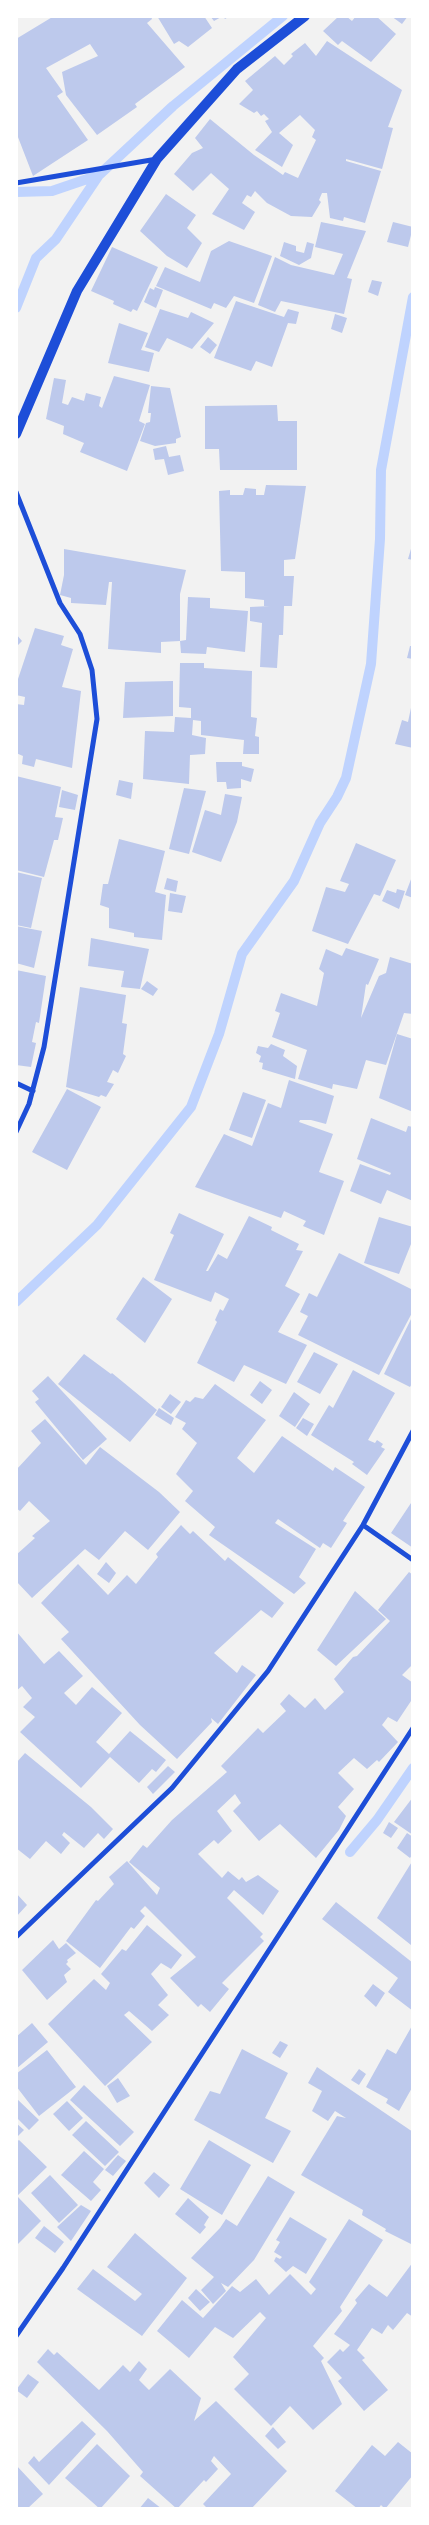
<!DOCTYPE html>
<html>
<head>
<meta charset="utf-8">
<style>
  body { margin:0 }
  #map { position:relative; width:429px; height:2525px; overflow:hidden; background:#f2f2f2; font-family:"Fira Sans Condensed",sans-serif }
  canvas { display:block }
  .frame { position:absolute; inset:0; border:18px solid #fff; pointer-events:none }
</style>
</head>
<body>
<div id="map">
<canvas width="429" height="2525"></canvas>
<div class="frame"></div>
</div>
<script>
const context = document.querySelector('canvas').getContext('2d');
context.lineJoin = 'round';
function strokePath(path, color, width, dash) { context.strokeStyle = color; context.lineWidth = width; context.lineCap = dash ? 'butt' : 'round'; context.setLineDash(dash || []); context.stroke(path); }
function fill(path, color) { context.fillStyle = color; context.fill(path, 'evenodd'); }
strokePath(new Path2D(`
  M16,192l36,-1 47,-16
  M16,308l20,-50 20,-19 43,-64 74,-69 110,-90
  M16,1302l81,-77 94,-118 28,-73 23,-80 52,-73 26,-58 17,-26 9,-19 25,-114 9,-125 1,-69 32,-173
  M350,1852l27,-32 36,-52`), '#bfd3fe', 10);
fill(new Path2D(`
  M54,16h97l1,3 -5,4 38,44 -50,37 2,3 -40,28 -31,-40 -4,-23 36,-16 -8,-12 -44,24 17,24 -6,4 31,44 -55,36 -17,-44v-93z
  M157,16h47l8,12 -24,19 -9,-6 -5,3z
  M210,16h20l-5,3 -2,-3 -9,5z
  M339,16h7l6,5 4,-5h20l20,18 -25,28 -29,-21 -4,4 -15,-14z
  M391,16h17l-6,8z
  M327,41l75,49 -14,37 5,1 -11,41 -36,-10v2l35,10 -16,52 -21,-6 -1,4 -13,-3 -3,-25h-5l-3,7 2,2 -9,15 -21,-1 -24,-13 -12,-12 -4,6 -4,-2 -5,8 13,9 -11,18 -32,-16 17,-25 -18,-16 -18,18 -19,-17 18,-21 11,-5 -8,-10 15,-19 44,36 29,20 2,-3 13,6 18,-38 -4,-3 3,-7 -15,-15 -21,18 14,12 -11,22 -27,-17 17,-18 -7,-11 4,-2 -5,-5 -3,2 -4,-5 -3,2 -15,-9 14,-14 -8,-9 30,-25 9,9 9,-9 -2,-2 14,-11 11,13z
  M166,194l30,21 -9,13 15,15 -15,25 -20,-12 -27,-25z
  M321,222l45,9 -19,47 5,1 -8,35 -63,-13 -6,11 -17,-7 17,-48 16,8 43,10 9,-21 -28,-7z
  M393,222l20,5 -5,20 -21,-5z
  M229,241l43,15 -18,47 -20,-7 -8,12 -12,-5 -3,6 -55,-23 9,-19 35,15 11,-31z
  M284,242l12,4v5l8,2 3,-11 7,2 -3,14 -12,7 -19,-9z
  M112,247l46,20 -21,44 -4,-2 -2,3 -18,-8 1,-3 -23,-10z
  M372,280l10,2 -4,14 -10,-4z
  M155,287l8,3 -7,18 -12,-6 6,-14 4,2z
  M236,301l48,16 4,-8 11,3 -3,12 -8,-1 -16,44 -16,-6 -5,10 -37,-13z
  M160,309l28,9 3,-6 23,11 -22,26 -25,-11 -8,14 -14,-5z
  M335,314l12,4 -5,15 -11,-4z
  M119,323l29,10 -7,17 13,3 -5,19 -41,-9z
  M208,337l9,8 -7,9 -10,-7z
  M114,376l36,9 -11,36 6,3 -18,47 -47,-19 4,-9 -21,-9 1,-8 -18,-7 8,-41 12,2 -4,23 6,2 4,-8 12,4 2,-8 15,4 -2,9 3,2z
  M151,386l19,2 11,49 -5,2v4l-21,3 -15,-5 6,-18 4,-1 1,-9h-3z
  M277,405l1,16h19v49h-77l-1,-21h-14v-43z
  M166,446l3,11 11,-2 4,16 -16,4 -4,-16 -9,1 -2,-11z
  M266,485l40,1 -11,73 -11,1v16h10l-2,30h-8l-1,29h-4l-2,33 -17,-1 2,-44 -12,-2v-14l20,-1h-6v-6l-19,-2v-26l-24,-1 -2,-80 11,-1v5h13l2,-7 11,1v6h8z
  M413,542v18l-5,-1z
  M64,549l122,21 -6,24v47l-19,1v11l-53,-4 4,-67h-3l-3,23 -35,-2v-5l-11,-3 4,-20z
  M188,597l22,1v10l38,3 -3,41 -38,-5 -1,7 -25,-1 -1,-12 6,-1z
  M35,628l29,8 -3,9 12,4 -11,38 19,4 -9,77 -36,-9 -2,8 -12,-3 1,-8 -7,-3v-49l8,1 1,-8 -9,-2v-10z
  M16,634l6,7 -6,6z
  M410,646h3v13l-6,-1z
  M180,663h24v5l48,3 -1,46 6,1 -2,18 4,1v17h-16l1,-14 -43,-5v-14l-8,-1 -1,15 14,3 -1,16 -15,1 -1,29 -46,-5 2,-48 29,1 1,-15 16,1v-10l-12,-1z
  M173,681v35l-50,2 2,-36z
  M412,703h1v45l-18,-4 7,-24 6,2z
  M216,762h26v4l12,3 -3,13 -10,-3v9l-14,1 -1,-7h-9z
  M16,776l45,11 -6,30 8,1 -5,22h-4l-10,37 -28,-7z
  M119,780l14,3 -2,16 -15,-4z
  M184,788l22,3 -17,63 -20,-5z
  M62,790l16,5 -3,15 -16,-3z
  M225,794l17,3 -5,25 -16,40 -29,-10 13,-42 16,5z
  M119,839l46,12 -10,41 11,3 -4,45 -28,-3v-4l-25,-5v-20l-9,-3 3,-21h5z
  M356,843l40,17 -16,36 -6,-2 -26,50 -36,-13 14,-44 19,5 4,-8 -9,-3z
  M16,872l26,6 -11,50 -15,-3z
  M413,874v24l-8,-3z
  M167,878l11,3 -2,11 -12,-3z
  M397,889l8,2 -6,18 -17,-8 5,-11 9,3z
  M170,893l16,3 -4,17 -14,-2z
  M16,926l26,5 -8,37 -18,-5z
  M91,938l58,11 -9,40 -19,-2 3,-16 -36,-5z
  M346,948l33,11 -11,26 -2,-1 -5,34 18,-42 7,-3 4,-16 23,7v50l-9,-1 -18,52 -20,-5 -9,29 -24,-5 -1,5 -34,-10 9,-29 -35,-13 8,-24 -5,-2 6,-18 36,13 7,-33 -5,-4 7,-20 16,7z
  M16,970l30,6 -7,47 -3,-1 -4,20 4,1 -5,24 -15,-2z
  M147,981l11,8 -5,7 -12,-7z
  M80,987l46,8 -4,28 5,1 -4,30 3,2 -8,17 -5,-3 -6,12 7,2 -8,13 -5,-2 -2,2 -33,-10z
  M397,1034l16,5v73l-34,-14z
  M271,1044l14,6 -2,6 14,10 -2,13 -33,-10 1,-6 -4,-1 2,-6 -5,-3 2,-7 10,2z
  M289,1080l45,16 -8,28 -15,-4h-11l-1,2 34,12 -14,38 25,9 -20,54 -21,-9 3,-5 -22,-10 -3,7 -86,-31 29,-53 28,12 16,-43 13,5z
  M67,1089l34,18 -34,63 -35,-18z
  M243,1092l23,8 -14,38 -23,-8z
  M371,1118l35,14 2,-6 5,1v74l-26,-11 -6,14 -31,-13 10,-27 30,11 1,-2 -34,-14z
  M179,1213l45,21 -18,37h2l10,-17 9,5 22,-43 23,11 -1,3 28,14 -3,6 7,1 -18,35 15,8 -22,38 29,13 -21,39 -42,-19 -10,17 -37,-19 20,-41 -2,-2 5,-11 3,2 6,-12 -14,-7 -4,10 -57,-22 20,-45 -4,-2z
  M379,1217l34,10v12l-14,35 -35,-11z
  M339,1253l74,37v21l-34,64 -81,-40 10,-19 -8,-4 9,-19 8,4z
  M143,1277l29,22 -27,44 -29,-24z
  M413,1315v67l-3,5 -26,-13z
  M314,1352l24,12 -18,30 -23,-12z
  M84,1354l27,20 1,-1 45,37 -27,32 -72,-58z
  M353,1370l42,23 -27,47 7,3 2,-3 6,4 -2,3 4,2 -18,26 -15,-11 2,-2 -43,-27 18,-30 4,3z
  M48,1376l59,63 -24,21 -48,-58 4,-3 -7,-8z
  M260,1381l12,9 -10,14 -12,-9z
  M215,1384l51,36 -29,38 17,15 28,-37 51,35 2,-4 30,20 -22,34 4,2 -16,25 -8,-5 -3,5 -42,-29 -3,4 41,26 -17,28 7,6 -12,11 -85,-59 6,-8 -30,-26 8,-10 -17,-17 21,-31 -15,-14 4,-6 -11,-6 11,-17 4,2 5,-5 8,2z
  M294,1392l16,12 -15,23 -16,-11z
  M170,1394l11,8 -10,12 -10,-7z
  M159,1408l15,10 -3,7 -16,-10z
  M303,1418l11,6 -7,12 -11,-8z
  M45,1419l41,46 14,-18 59,45 21,20 -32,38 -23,-19 -26,29 -14,-11 -53,49 -16,-17v-26l19,-17 -3,-2 18,-15 -21,-20 -9,10 -4,-3v-38l25,-27 -10,-12z
  M413,1500v48l-22,-15z
  M181,1525l9,9 3,-3 32,30 3,-4 56,46 -12,15 -11,-8 -47,43 23,20 5,-8 14,10 -38,49 -7,-6 1,4 -35,37 -37,-34 -79,-86 8,-7 -28,-29 37,-39 30,31 19,-20 9,9 22,-27 -2,-3z
  M106,1562l10,11 -7,10 -12,-9z
  M409,1572l4,3v89l-11,11 11,8v15l-16,24 -9,-5 -6,8 16,17 -19,20 -2,-2 -10,9 -13,-11 -16,15 16,16 -16,18 8,9 -7,14 -23,28 -36,-34 -21,17 -26,-30 8,-8 -6,-9 -18,17 15,20 -14,13 -4,-4 -16,14 24,24 6,-7 11,9 3,-3 4,5 12,-7 21,16 -16,24 -29,-25 -7,8 36,36 -3,3 4,4 -42,42 7,6 -19,23 -9,-8 -3,3 -28,-29 26,-21 -51,-51 -5,5 5,5 -11,13 -3,-2 -31,41 -34,-27 30,-41 2,1 16,-17 -5,-7 18,-16 30,34 3,-7 -31,-26 14,-17 4,3 25,-28 55,-48 -6,-6 37,-38 5,5 23,-22 -6,-7 9,-10 16,14 10,-10 10,12 19,-18 -10,-13 19,-22 4,-1 33,-35 -12,-11z
  M355,1591l31,28 -50,47 -19,-16z
  M16,1631l28,33 15,-13 24,25 -19,17 12,12 16,-18 30,26 -26,29 13,12 21,-23 36,29 -10,12 -4,-3 -13,14 -29,-26 -29,31 -61,-56 15,-15 -12,-10 9,-9 -10,-12 -6,5z
  M25,1753l66,54 22,22 -9,10 -6,-6 -14,15 -20,-16 -2,3 8,8 -9,11 -15,-13 -16,18 -14,-11 2,-47 -2,-38z
  M168,1766l7,6 -22,22 -6,-7z
  M413,1797v38l-19,-13z
  M389,1822l9,6 -7,10 -8,-5z
  M407,1833l6,4v17l-3,4 -13,-10z
  M413,1860v81l-2,4 -34,-27z
  M16,1893l11,12 -11,12z
  M336,1902l77,61v48l-25,-19 10,-14 -76,-59z
  M147,1925l35,30 -11,14 -10,-6 -10,11 17,21 -10,10 11,10 -17,16 -23,-20 -5,4 28,27 -47,44 -57,-62 46,-45 12,11 4,-7 -9,-9 21,-25 4,2z
  M53,1940l6,9 7,-6 10,10 -9,7 1,2 -2,2 5,5 -7,6 3,7 -20,18 -25,-30z
  M373,1984l12,9 -9,14 -12,-11z
  M32,2023l16,19 -32,27v-32z
  M413,2024v62l-14,25 -13,-8 2,-4 -22,-12 21,-38 9,5z
  M280,2041l8,4 -8,13 -8,-5z
  M242,2049l46,24 -23,45 26,13 -18,32 -79,-43 16,-29 10,3z
  M47,2050l29,37 -37,29 -23,-30v-12z
  M317,2067l96,65v113l-28,-14 1,-2 -24,-14 1,-5 -62,-35 36,-59 9,2 -11,-7 -7,10 -16,-10 10,-20 -14,-8z
  M359,2069l7,5 -7,11 -8,-5z
  M118,2078l12,18 -13,7 -10,-17z
  M84,2085l50,47 -14,14 -50,-46z
  M16,2098l23,22 -10,10 -13,-13z
  M67,2101l16,17 -14,13 -16,-17z
  M86,2121l33,31 -14,14 -33,-31z
  M16,2123l8,7 -8,8z
  M19,2140l28,27 -31,30v-55z
  M209,2140l42,25 -29,50 -42,-26z
  M84,2151l20,18 -11,13 8,8 -10,11 -30,-26z
  M118,2155l8,6 -13,15 -8,-6z
  M154,2172l16,13 -11,13 -15,-15z
  M50,2175l28,30 -19,18 -28,-30z
  M268,2176l27,16 -41,68 -26,27 -7,-4 5,8 -13,13 -12,-14 13,-13 -23,-19 29,-30 6,-9 11,7z
  M18,2197l23,24 -23,23 -2,-45z
  M188,2198l21,19 -5,8 2,2 -6,7 -25,-20z
  M81,2205l10,6 -20,30 -14,-14z
  M290,2217l37,22 -21,35 -13,-8 -7,6 -12,-11 2,-4 4,2 2,-2 -8,-5 6,-10 -4,-2z
  M349,2219l34,21 -43,67 2,4 -29,35 11,12 -3,3 21,43 -29,26 -23,-24 -19,20 -37,-37 15,-15 -16,-17 33,-39 -6,-6 -27,26 -18,-11 -26,31 -32,-27 25,-31 21,18 29,-32 8,6 16,-13 13,16 21,-21 21,21 5,-6 -7,-7z
  M44,2226l20,16 -9,11 -20,-15z
  M135,2233l52,45 -45,58 -65,-47 16,-20 42,32 7,-7 -35,-27z
  M413,2262v55l-6,-4 -14,17 -5,-5 -6,9 -10,-6 -15,22 8,8 -3,2 26,30 -24,21 -26,-30 4,-3 -15,-16 13,-13 3,3 7,-7 -16,-11 23,-31 -2,-3 14,-16 18,13z
  M196,2289l14,13 -10,9 -12,-13z
  M48,2349l6,6 3,-3 42,38 24,-25 7,7 9,-11 8,8 -8,11 10,10 21,-21 31,29 -7,23 22,-20 71,70 -36,38h-43l-5,-5 28,-30 -17,-18 -3,5 7,8 -12,13 -2,-2 -27,29 -37,-33 3,-4 -36,-41 -70,-69z
  M28,2374l11,8 -12,16 -11,-8z
  M82,2421l14,13 -47,51 -21,-22 6,-7 5,6z
  M273,2427l13,15 -8,7 -13,-13z
  M398,2442l15,12v21l-28,34 -4,-4 -3,4h-20l-23,-18 37,-46 13,11z
  M97,2444l33,32 -30,33 -35,-31z
  M16,2465l27,29 -16,15h-11z
  M148,2498l14,11h-23z`), '#bdc9ec');
strokePath(new Path2D(`
  M16,183l141,-24
  M16,492l44,111 20,31 12,36 5,49 -53,328 -15,57 -13,28
  M16,1083l17,8
  M363,1525l50,35
  M16,1937l156,-149 96,-117 95,-146 50,-94
  M16,2336l47,-68 350,-540`), '#1d4ed8', 5);
strokePath(new Path2D(`
  M16,434l61,-143 80,-132 80,-90 68,-53`), '#1d4ed8', 10);
</script>
</body>
</html>
